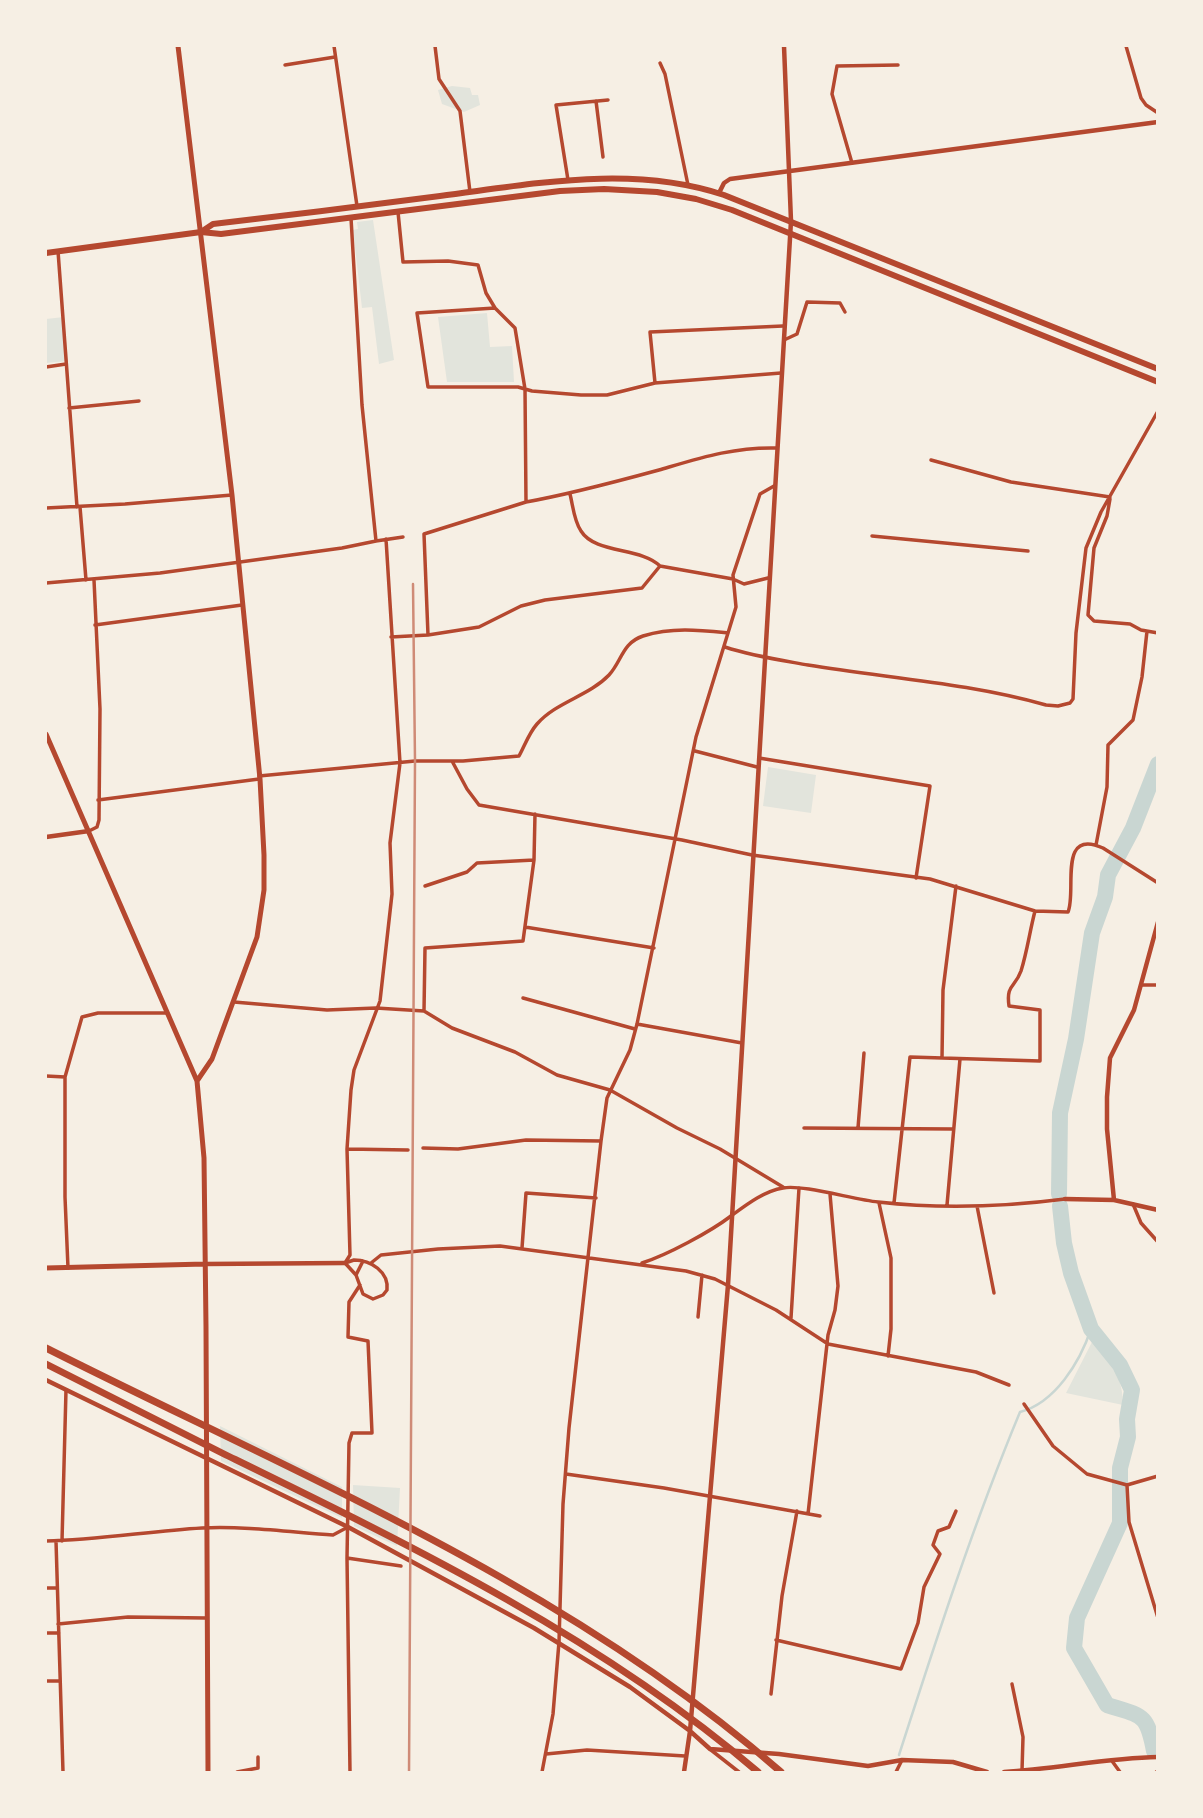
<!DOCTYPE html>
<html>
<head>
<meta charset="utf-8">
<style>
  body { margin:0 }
  #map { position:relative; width:1203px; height:1818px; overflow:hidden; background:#f6efe4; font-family:Jost,sans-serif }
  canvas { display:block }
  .frame { position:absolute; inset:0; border:47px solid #f6efe4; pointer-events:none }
</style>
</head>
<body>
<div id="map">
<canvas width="1203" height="1818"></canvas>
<div class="frame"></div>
</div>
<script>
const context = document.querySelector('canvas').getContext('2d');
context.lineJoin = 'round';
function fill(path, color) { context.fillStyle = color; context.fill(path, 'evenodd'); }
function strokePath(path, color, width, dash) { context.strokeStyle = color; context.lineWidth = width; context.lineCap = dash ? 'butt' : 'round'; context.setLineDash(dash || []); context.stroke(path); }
fill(new Path2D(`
  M452,86l18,2 2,7h6l2,10 -16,7 -22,-8 -4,-14z
  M373,220l21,140 -15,4 -7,-57 -10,1 -9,-78 5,-1 -1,-7z
  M487,313l3,34 22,-1 2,36h-67l-9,-65z
  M64,317l4,44 -22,2v-44z
  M768,767l48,8 -5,38 -48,-7z
  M1092,1342c20,19 31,36 31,63l-57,-12z
  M220,1426l122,61v31l-121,-57z
  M353,1485l47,3 -3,58 -43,-20z`), '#e2e4dc');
strokePath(new Path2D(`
  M899,1755c37,-115 74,-230 121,-343 35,-9 60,-50 71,-83`), '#c9d6d2', 2.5);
strokePath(new Path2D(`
  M1059,1194l1,-81 16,-74 16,-106 13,-36 3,-22 25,-47 25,-64
  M1060,1206l4,37 7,30 20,56 29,36 12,25 -5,29 1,18 -8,31v55l-43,95 -3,30 33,57c35,11 40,8 47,46`), '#c9d6d2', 16);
strokePath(new Path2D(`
  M334,46l23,160
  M435,46l4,33 21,32 10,81
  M1126,46l15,52 5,7 12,8
  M660,63l5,11 23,111
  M285,65l50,-8
  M596,101l7,56
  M852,163l-20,-69 5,-28 61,-1
  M568,180l-12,-75 52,-5
  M398,212l5,50 45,-1 30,4 8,28 9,15
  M351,218l11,187 14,136 27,-4
  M58,251l19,256
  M784,340l13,-6 10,-32 33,1 5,9
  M46,367l20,-3
  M655,383l-5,-51 133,-6
  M69,408l70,-7
  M776,448c-43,-1 -76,10 -117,22 -44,12 -88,24 -133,32l-1,-113 -10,-61 -20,-20 -78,5 11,74h90l14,4 49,4h26l48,-12 126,-10
  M931,460l80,22 99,15
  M1110,499l-3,17 -13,32 -6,67 6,6 36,3 11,6 17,3
  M80,507l6,73
  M46,508l79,-4 107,-9
  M872,536l156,15
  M660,566l73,13 11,5 24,-6
  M46,583l114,-10 182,-25 34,-7
  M95,625l147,-20
  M428,635l-4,-101 102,-32
  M391,637l37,-2 51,-8 42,-21 24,-6 97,-12 18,-22c-19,-19 -65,-12 -79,-35 -7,-10 -8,-25 -11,-37
  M725,647c27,9 55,13 83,18 79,13 161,18 238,40l12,1 12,-3 3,-4 3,-66 10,-85 15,-36 57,-101
  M695,751l62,16
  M759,758l171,28 -14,92
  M452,761l15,28 12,16 203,35 70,15 178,24 105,32 33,1c9,-20 -11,-85 35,-64l55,35
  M259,776l156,-15h48l56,-5c6,-11 10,-23 18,-32 19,-22 52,-28 72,-49 13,-14 13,-32 34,-39 29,-9 56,-6 85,-3
  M98,800l161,-21
  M89,831l8,-4 2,-7 1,-111 -6,-129
  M1096,845l11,-58 1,-42 25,-25 9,-43 5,-46
  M425,886l42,-14 10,-9 57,-3
  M525,927l129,21
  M1142,985h16
  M523,998l112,31
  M234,1002l93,8 49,-2 48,3 28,17 63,24 42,23 53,15 67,38 43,21 63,38
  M424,1011l1,-63 98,-7 11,-81 1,-46
  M637,1024l105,19
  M942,1058l1,-68 13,-104
  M46,1076l19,1
  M804,1128l149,1
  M858,1128l6,-75
  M423,1148l35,1 68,-9 75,1
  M347,1149l61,1
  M879,1203l12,55v71l-3,27
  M894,1203l16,-146 130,4v-51l-31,-4c-3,-22 6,-18 12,-35 6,-19 9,-41 14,-60
  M1133,1204l8,19 17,19
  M947,1205l13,-146
  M977,1206l17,87
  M522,1248l4,-55 70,5
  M354,1260c17,0 35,12 33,30l-4,5 -10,4 -10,-5 -7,-19 -11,-12z
  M345,1263l5,-8 -3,-106 4,-59 3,-20 26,-69 12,-107 -2,-51 10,-80 -14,-224
  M371,1263l10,-8 57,-6 62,-3 186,25 29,8 61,31 52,34 148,28 33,13
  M642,1263c25,-8 68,-31 89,-47 15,-11 33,-25 52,-28 19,-4 72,12 95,14 62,7 125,5 187,-3
  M68,1268l-3,-71v-120l17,-60 16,-4h69
  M356,1275l7,-14
  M698,1317l4,-42
  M791,1318l8,-130
  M1024,1404l29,42 34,28 40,11 31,-9
  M566,1474l98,14 156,28
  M1127,1485l2,37 29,96
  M808,1514l20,-179 7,-25 3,-24 -8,-92
  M46,1541c52,-1 104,-10 156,-13 43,-2 88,4 131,7l15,-8
  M56,1541l7,231
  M62,1541l4,-151
  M347,1558l54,8
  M46,1588h11
  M58,1624l70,-7 78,1
  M46,1633h13
  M776,1640l125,29 17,-46 6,-36 16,-33 -7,-9 5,-14 11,-4 7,-16
  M46,1681h14
  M1012,1684l11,53 -1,34
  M771,1694l11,-98 15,-85
  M711,1750l28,22
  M546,1754l41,-4 98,6
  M1112,1761l8,11
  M237,1772l21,-4v-11
  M350,1772l-3,-214 2,-115 3,-10h20l-4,-92 -20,-4 1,-35 11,-17
  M542,1772l11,-58 6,-72 4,-138 6,-76 32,-287 6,-43 23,-48 7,-26 59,-287 40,-130 -3,-32 27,-81 14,-8
  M896,1772l6,-12
  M1156,1772l2,-1`), '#b5482f', 3.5);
strokePath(new Path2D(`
  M719,193l5,-10 6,-4 428,-57
  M46,837l43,-6
  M1065,1199l49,1 44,10
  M1114,1200l-7,-71v-32l3,-39 24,-48 24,-88
  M205,1264l140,-1
  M46,1380l302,147 186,101 96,59 60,44 20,18 69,5 89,12 34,-6 51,2 34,10
  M684,1772l6,-41 38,-446 63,-1064 -7,-175
  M1004,1772c52,-3 102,-14 154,-15`), '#b5482f', 4.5);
strokePath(new Path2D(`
  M178,46l54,449 28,284 4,76v35l-7,47 -45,122 -15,22
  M46,734l151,347 7,77 2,169 2,445
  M46,1268l159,-4`), '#b5482f', 5);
strokePath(new Path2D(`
  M201,232l12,-8c76,-9 151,-18 227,-28 94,-12 191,-32 284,-1l434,174
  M46,253l155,-21 20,2 339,-43 44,-2 53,3 39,7 36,11 426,172`), '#b5482f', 6);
strokePath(new Path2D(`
  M46,1348c252,127 520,236 735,424
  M46,1364c60,30 120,61 180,91 186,91 374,182 532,317`), '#b5482f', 7);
strokePath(new Path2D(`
  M409,1772l6,-1011 -2,-177`), '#cf8b77', 2.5);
</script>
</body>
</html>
